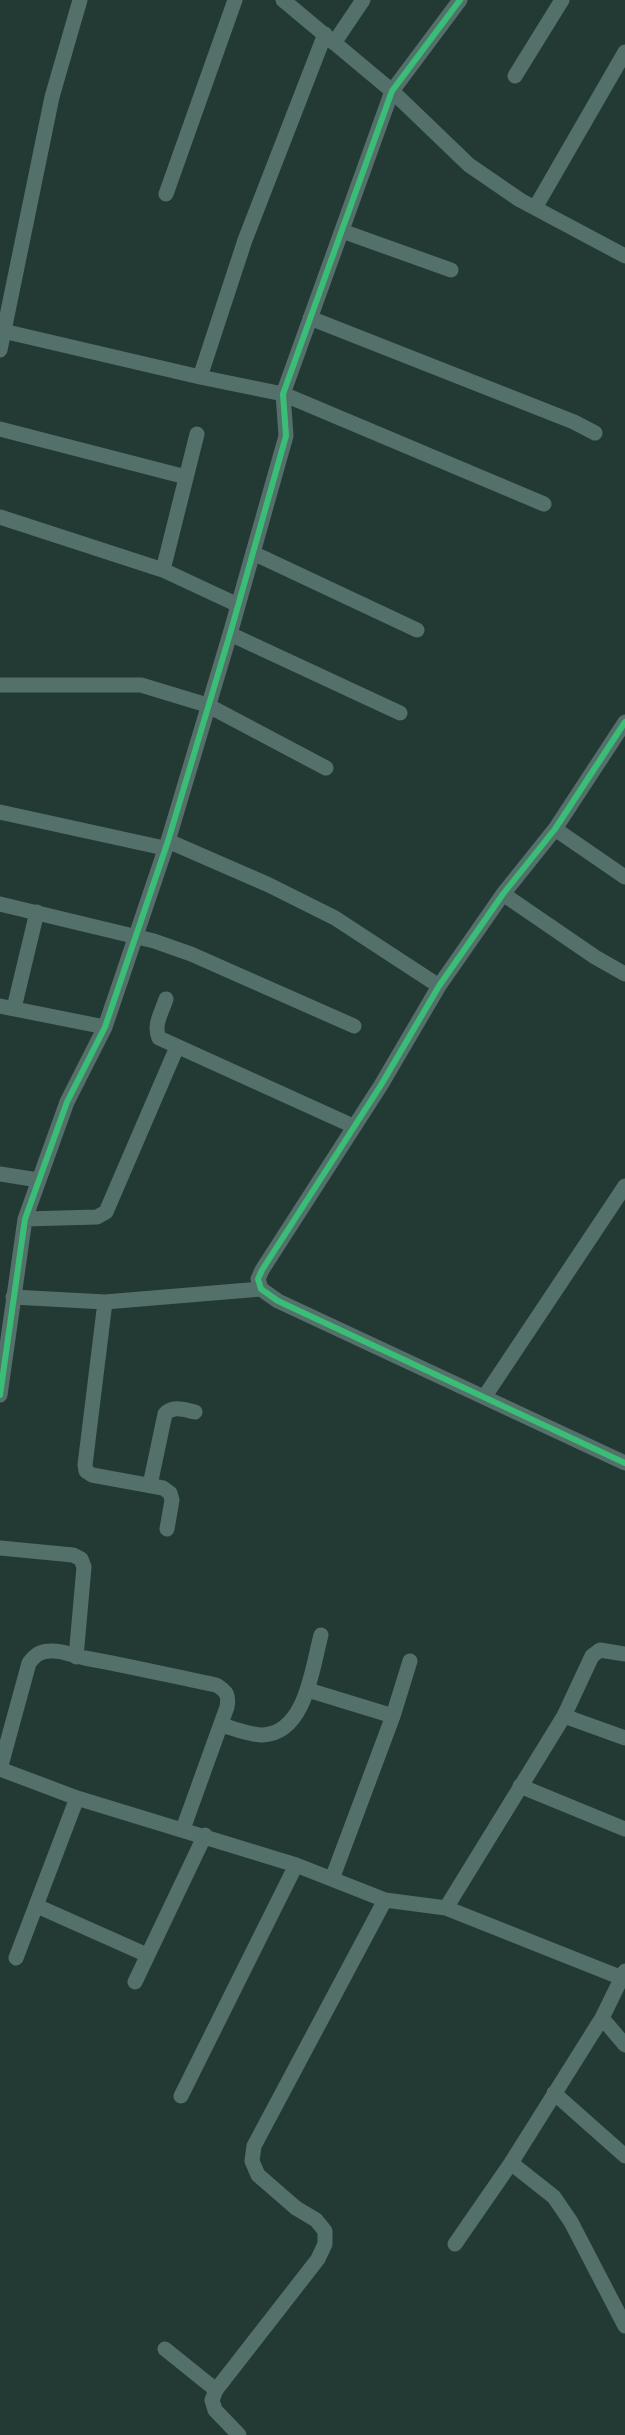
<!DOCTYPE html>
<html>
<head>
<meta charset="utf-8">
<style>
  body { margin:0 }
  canvas { display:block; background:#233934 }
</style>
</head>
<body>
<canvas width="625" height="2435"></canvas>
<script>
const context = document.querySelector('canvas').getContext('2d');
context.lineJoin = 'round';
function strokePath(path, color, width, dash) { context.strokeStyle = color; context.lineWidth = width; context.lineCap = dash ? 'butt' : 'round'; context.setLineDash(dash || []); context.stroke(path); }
strokePath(new Path2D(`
  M283,0l109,91 77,74 51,35 105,56
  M325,34l-80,206 -45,137 83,17 261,110
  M334,43l29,-43
  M515,76l47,-76
  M166,194l69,-194
  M535,208l90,-156
  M342,231l109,39
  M310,318l264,104 21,11
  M3,331l197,46
  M0,350l52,-253 28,-97
  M0,429l186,48
  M0,517l163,53 75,35
  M253,553l164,77
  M163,570l34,-136
  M230,634l170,79
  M0,685h141l66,20 119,63
  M625,722l-70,107 -52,65 -64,92 -58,99 -119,185 -4,9 3,10 17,12 347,162
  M0,812l164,36
  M555,829l70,48
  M168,841l101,44 66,33 104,68
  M503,894l92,63 30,17
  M0,904l154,37 37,13 163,72
  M166,999c-4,13 -13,26 -7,39l194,88
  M0,1006l105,21
  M14,1008l23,-96
  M0,1174l38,6
  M25,1219l72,-2 9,-5 71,-165
  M13,1297l92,5 156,-13
  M105,1302l-20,163 1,6 6,4 71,13 7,5 2,7 -5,29
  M0,1395l25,-176 42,-117 38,-75 63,-186 62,-207 56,-198 -3,-42 109,-303 68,-91
  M485,1396l140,-210
  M150,1485l15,-71c8,-9 20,-4 30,-2
  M0,1548l73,7 8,4 3,8 -8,90
  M308,1690l85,26
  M564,1716l61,22
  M222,1725c13,4 28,10 41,10 43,-2 49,-67 58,-100
  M0,1769l77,29 219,67 89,35 61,8 176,70
  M0,1769l29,-106c6,-8 11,-12 22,-12 12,-1 22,5 34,7 44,8 87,18 131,27 11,6 13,11 11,22l-44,122
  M520,1786l105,43
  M332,1879l61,-163 17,-55
  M37,1906l110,49
  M446,1908l118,-192 28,-60 8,-6 25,4
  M16,1958l61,-160
  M135,1982l70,-147
  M602,2018l23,27
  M554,2093l71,63
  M181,2096l115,-231
  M511,2163l43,34 17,25 54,104
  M455,2244l56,-81 91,-145 23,-47
  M165,2349l51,41
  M239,2435l-24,-25 -3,-10 4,-10 102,-131 7,-15v-13l-9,-11 -20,-12 -38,-33 -6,-14 2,-15 131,-246`), '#54706a', 15);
strokePath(new Path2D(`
  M625,722l-70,107 -52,65 -64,92 -58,99 -119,185 -4,9 3,10 17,12 347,162
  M0,1395l25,-176 42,-117 38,-75 63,-186 62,-207 56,-198 -3,-42 109,-303 68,-91`), '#3abd76', 6);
</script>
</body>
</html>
